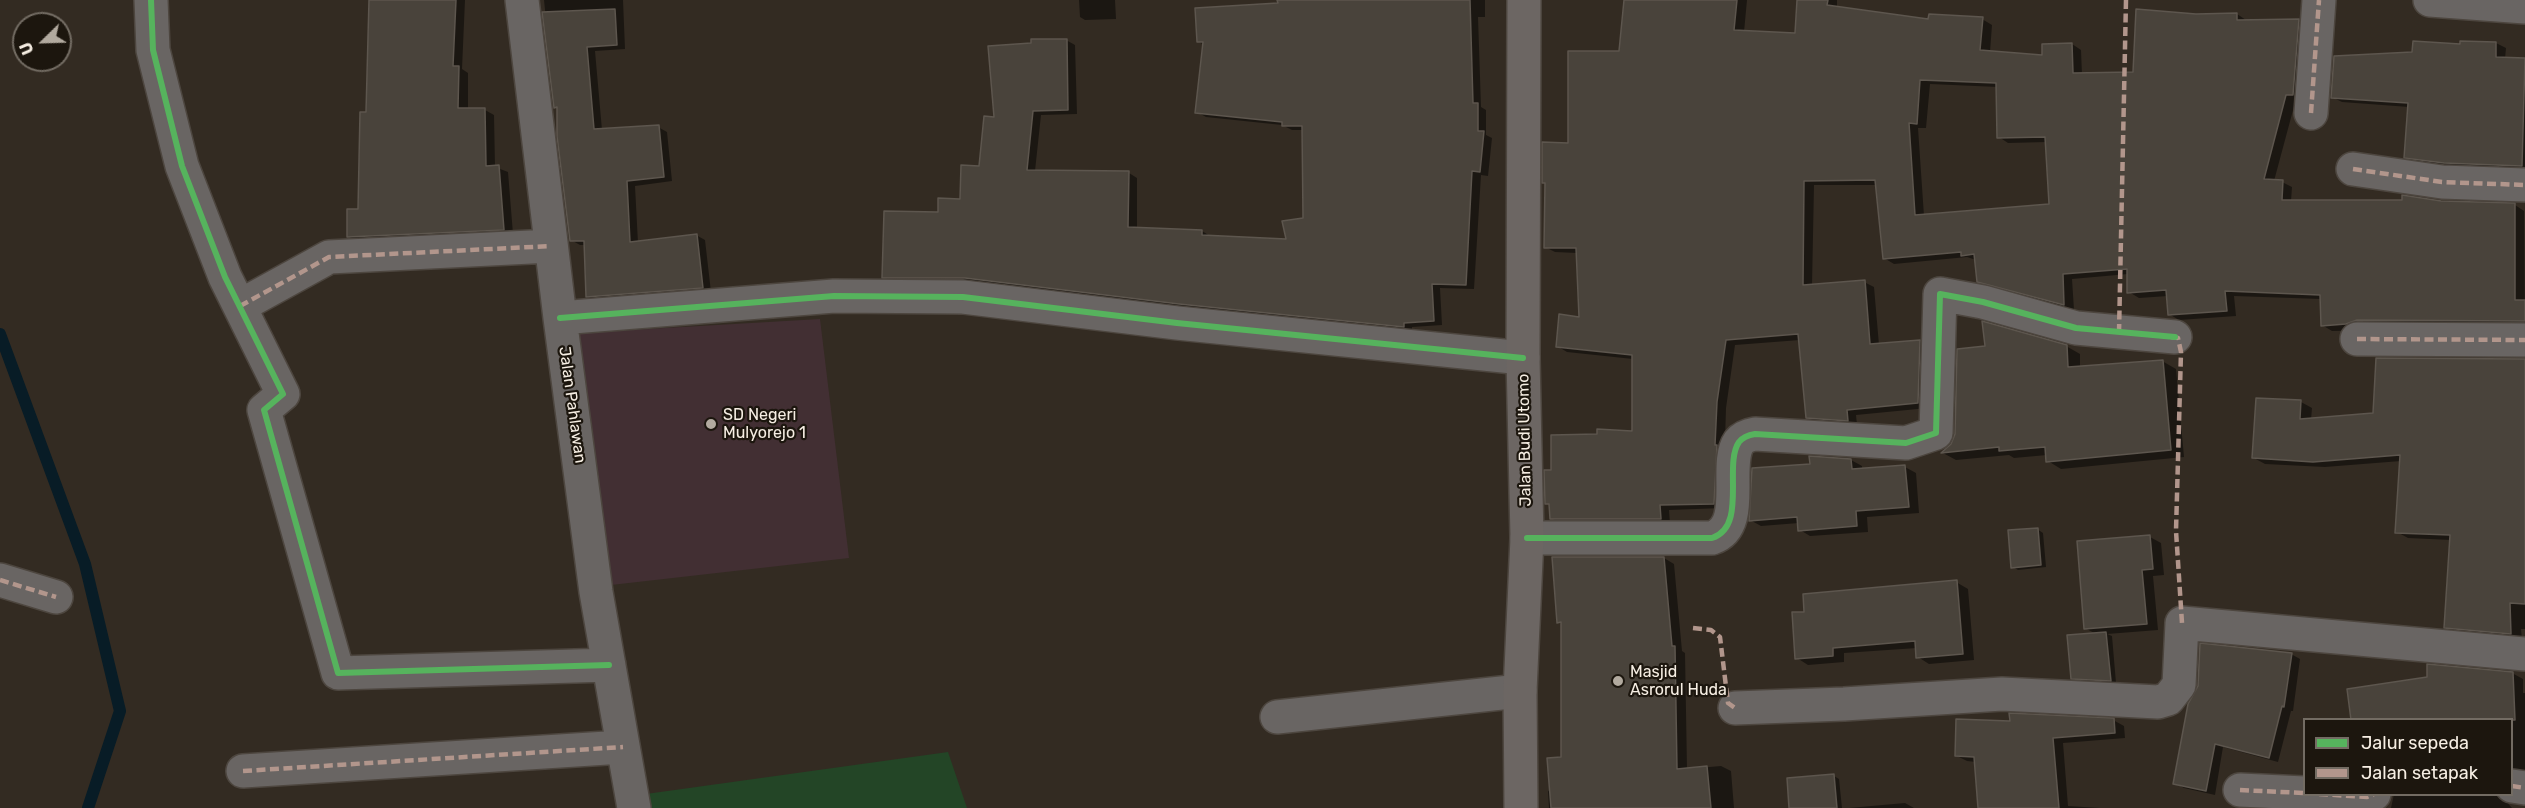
<!DOCTYPE html>
<html>
<head>
<meta charset="utf-8">
<style>
  body { margin:0 }
  #map { position:relative; width:2525px; height:808px; overflow:hidden; background:#332b22; font-family:Rubik,sans-serif }
  canvas { display:block }
  .legend { position:absolute; left:2303px; top:718px; width:210px; height:78px; box-sizing:border-box; background:#1c160e; border:2px solid #736c63; margin:0; padding:8px 10px; list-style:none; font-size:18px; color:#f6eee3 }
  .legend li { display:flex; align-items:center; gap:12px; height:30px }
  .legend b { width:30px; border:2px solid #736c63 }
  .north { position:absolute; left:12px; top:12px; width:60px; height:60px; box-sizing:border-box; background:#1c160e; border:2px solid #736c63; border-radius:50%; rotate:247deg; font-size:16px; font-weight:700; line-height:24px; text-align:center; color:#f6eee3 }
  .north::after { content:''; display:block; margin:auto; width:21px; height:27px; background:#b2aa9f; clip-path:polygon(50% 0,100% 100%,50% 72%,0 100%) }
</style>
</head>
<body>
<div id="map">
<canvas width="2525" height="808"></canvas>
<ul class="legend">
<li><b style="height:8px;background:#56b35d"></b>Jalur sepeda</li>
<li><b style="height:8px;background:#b2968c"></b>Jalan setapak</li>
</ul>
<div class="north">U</div>
</div>
<script>
const context = document.querySelector('canvas').getContext('2d');
context.lineJoin = 'round';
function fill(path, color) { context.fillStyle = color; context.fill(path, 'evenodd'); }
function strokePath(path, color, width, dash) { context.strokeStyle = color; context.lineWidth = width; context.lineCap = dash ? 'butt' : 'round'; context.setLineDash(dash || []); context.stroke(path); }
function drawText(font, color, halo, rows, align = 'center') {
  context.font = font + ' Rubik,sans-serif'; context.lineWidth = 4.5; context.setLineDash([]); context.textBaseline = 'middle'; context.strokeStyle = halo; context.fillStyle = color; for (const [text, x, y, turn = 0] of rows) {
    context.save(); context.translate(x, y); context.rotate((+turn || 0) * Math.PI / 180); context.textAlign = isNaN(turn) ? turn : align; if (halo) context.strokeText(text, 0, 0); context.fillText(text, 0, 0); context.restore();
  }
}
fill(new Path2D(`
  M820,319l29,239 -238,27 -11,-71 -21,-181z`), '#422f33');
fill(new Path2D(`
  M948,752l19,56h-318l-3,-14z`), '#234526');
fill(new Path2D(`
  M371,0h94l-3,69 6,4v37h17l9,5 1,52 13,5 5,62 -155,8 -10,-6 12,-25 8,-97z
  M544,0h79l2,49 -30,2 7,79 56,-3 9,5 5,49 -37,5 3,57 58,-8 9,5 6,52 -115,9 -9,-5 -1,-51h-6l-9,-5 -12,-131 -4,-2z
  M1079,0h36l1,19 -31,1 -5,-3z
  M1279,0h206v17h-7l3,90 5,3v25l6,3 -4,38 -7,-1 -7,114 -34,-1 2,37 -30,2v4l-520,-49 -8,-5 55,-63 23,-13 18,-34 15,-48 71,-79 9,5 2,69 -36,1 -6,56 94,2 8,5v50l65,3 8,5 78,4 16,-21 -1,-89h-11l-10,-5 -76,-8 -9,-5 7,-67 -5,-3 80,-37z
  M1626,0h121l-3,32 52,3 3,-35h38v8l93,12 52,-1 10,6 -2,27 54,4 28,-12 9,6 1,25 53,-2 61,-58 41,-1 9,6 52,1 10,5 -12,73 -22,82 8,1 10,5 -1,14 224,4 9,6 1,116 -193,4 -10,-6 -1,-26 -87,-3 2,20 -57,4 -10,-6 -1,-18 -29,2 -10,-6 -1,-18 -56,5 2,31 -85,-23 -10,-6 -3,-21 -9,-3 -73,7 -10,-6 -7,-73h-63l-2,101 52,-4 10,5 5,58 41,-4 9,6 -1,61 -72,7 1,10 -40,-2 -10,-6 -7,-77 -65,5 -9,63 -3,100 -54,2 1,14h-109l-10,-6v-12l-5,-3 7,-32 45,-35 36,-4 -1,-73 -66,-7 -10,-6 23,-28 -3,-65 -22,-1 -10,-5 24,-102 51,-92zM1930,84l68,3 1,50 9,6 39,-1 3,63 -126,11 -6,-88h8z
  M2462,43h34l10,5 -1,11h20v111l-71,-2 -39,-6 -9,-5 3,-50 -67,-5 -10,-5 82,-44 48,-7z
  M2066,346l14,8v14l82,-7 14,8 8,88 -123,12 -13,-8 -1,-6 -33,3 -5,-3 -53,5 -13,-7z
  M2525,360v269h-4l1,10 -66,-6 -10,-6 5,-87 -43,-2 -11,-6 4,-71 -76,6 -60,-3 -11,-6 47,-56 11,6 -1,12 64,-5z
  M1851,460l11,6v4l43,-3 11,6 3,40 -52,4 1,15 -58,4 -10,-6 -1,-7 -38,3 -11,-6z
  M2037,529l6,4 3,34 -28,3 -5,-3z
  M2150,537l11,6 3,32 -11,1 5,54 -51,4 5,2 4,47 -38,-2 -5,-3 23,-44 -11,-6z
  M1664,558l10,6 8,87 3,2 2,116 34,-3 10,5 3,37h-185l-1,-17 3,-1 12,-32v-133l-5,-3z
  M1956,582l12,7 6,71 -45,4 -11,-7 -1,-9 -73,5v9l-36,3 -11,-7 9,-45z
  M2291,654l9,5 -7,52h-2l-13,51 -55,-15 -8,48 -31,-7 -9,-5z
  M2512,673l11,6v14h2v78l-13,6z
  M2113,720l11,6 1,12 -62,5 5,63 32,2h-120l-4,-46 -9,-1 -10,-5 54,-34z
  M1834,776l5,3 3,29h-51z
  M2394,794h110v5l8,9h-121z
  M1905,803l9,5h-65z`), '#0007');
strokePath(new Path2D(`
  M0,334l85,230 35,147 -32,97`), '#081c26', 12);
const building = new Path2D(`
  M369,0h87l-3,66h6l-1,42h27l1,58 13,-1 5,65 -157,7v-28h11l2,-97h6z
  M1277,0h193l3,103h5v28h6l-4,41 -8,-1 -6,114 -34,-1 2,37 -30,2v4l-225,-23 -214,-26h-83l2,-67 54,1v-14l22,1 1,-34 18,1 5,-50 10,1 -6,-71 43,-3v-4h36l1,71 -35,1 -6,59 102,1 -1,56 74,3v5l84,4 -4,-18 21,-3 -1,-92h-20v-4l-87,-9 8,-71h-6l-2,-34 83,-5z
  M1624,0h113l-3,30 61,3 2,-33h31l-1,5 101,14 1,-5 54,3 -3,33 62,5v-11l30,-1 1,30 60,-1 3,-63 60,5 41,-1v7l62,-1 -6,76h-7l-22,84 19,1 -1,20h120v-5l39,6 74,2v97h10v21l-168,-1 -11,4 -25,2 -1,-31 -95,-4 2,20 -59,4 -2,-25 -39,3v-24l-64,5 1,31 -87,-23 -3,-28 -13,2v-4l-78,7 -8,-79 -71,1 -1,104 62,-5 5,64 50,-4 -2,63 -71,7 1,11 -42,-3 -8,-84 -72,6 -9,62 -2,43h2l-3,59 -54,1 1,14h-111l-1,-15h-4l-1,-34h7v-35l46,-1v-5l35,2v-76l-76,-8 3,-33 20,3 -3,-69h-32l1,-65h-3v-41l26,1v-92h51zM1920,80l76,3 1,55 48,-1 4,67 -134,11 -6,-92 8,1z
  M615,9l2,36 -30,2 7,82 65,-4 5,52 -37,4 3,61 67,-8 6,54 -117,9 -2,-56h-14l-13,-105v-29l-3,1 -12,-96z
  M2413,41l47,3v-3l36,1v15l29,1 -3,108 -78,-3 -40,-5 4,-55 -77,-5 3,-42 78,-4z
  M1982,321l85,24 1,22 95,-7 8,90 -125,12 -1,-15 -46,4v-4l-58,6 10,-9 4,-10 2,-85 28,-3z
  M2376,358l149,1v245l-15,-1 1,31 -67,-6 6,-93 -55,-2 5,-78 -87,7 -61,-4 4,-60 45,2 -1,19 73,-6z
  M1809,456l42,3 1,10 53,-4 4,42 -53,4 1,15 -59,5 -1,-14 -48,4 3,-53 58,-4z
  M2038,528l3,37 -30,3 -3,-38z
  M2150,535l3,34 -11,1 5,54 -63,5 -7,-88z
  M1552,557h112l8,89h3l2,123 30,-3 4,42h-160l-4,-50 14,-1v-135l-4,1z
  M1957,580l6,74 -47,4 -1,-17 -82,7v8l-38,3 -3,-47h12l-1,-18z
  M2106,632l5,49 -40,-2 -4,-44z
  M2200,643l92,10 -8,54 -2,-1 -13,52 -54,-14 -9,47 -33,-7 15,-80 10,-18z
  M2427,664l86,8 2,48h-164l-4,-31 80,-12z
  M2009,713l105,5 1,15 -62,5 6,70h-81l-4,-51 -19,-1 1,-37 54,2z
  M1834,774l3,34h-48l-2,-30z`);
fill(building, '#49433b');
strokePath(building, '#5d564e', 1.5);
const street = new Path2D(`
  M151,0l2,50 29,116 43,111 58,117 -19,16 74,263 271,-8
  M522,0l38,318 36,274 38,216
  M2430,0l95,7
  M2311,113l8,-113
  M2353,169l89,13 83,3
  M240,306l89,-49 222,-11
  M560,318l274,-22 129,1 214,26 346,35
  M2357,339l168,1
  M1527,538h185c36,-12 11,-73 27,-96 4,-5 10,-7 16,-8l151,9 30,-10 4,-139 43,8 93,26 99,9
  M0,580l56,17
  M1735,708l109,-4 158,-10 156,8 10,-3 11,-14 3,-62 343,31
  M1277,717l243,-26
  M243,771l380,-24
  M2512,786l13,2
  M2240,790l64,3
  M2319,794l48,3 7,-3`);
const secondary = new Path2D(`
  M1521,808l-1,-117 7,-153 -4,-180 1,-358`);
strokePath(street, '#4d463f', 36);
strokePath(secondary, '#4d463f', 36);
strokePath(street, '#696563', 33);
strokePath(secondary, '#6c6663', 33);
strokePath(new Path2D(`
  M2311,113l8,-113
  M2353,169l89,13 83,3
  M240,306l89,-49 222,-11
  M2119,333l7,-333
  M2171,337l7,1 3,14 -5,179 6,92
  M2357,339l168,1
  M0,580l56,17
  M1693,628l18,2 9,7 8,66 7,5
  M243,771l380,-24
  M2512,786l13,2
  M2240,790l64,3
  M2319,794l48,3 7,-3`), '#b2968c', 4.5, [9, 4.5]);
strokePath(new Path2D(`
  M151,0l2,50 29,116 43,111 58,117 -19,16 74,263 271,-8
  M560,318l274,-22 129,1 214,26 346,35
  M1527,538h185c36,-12 11,-73 27,-96 4,-5 10,-7 16,-8l151,9 30,-10 4,-139 43,8 93,26 99,9`), '#56b35d', 6);
for (const [x, y, r, color] of [
  [711,424,6,"#b2aa9f"],
  [1618,681,6,"#b2aa9f"]
]) { const dot = new Path2D(); dot.arc(x, y, r, 0, 2 * Math.PI); context.fillStyle = color; context.fill(dot); strokePath(dot, '#1c160e', 2); }
drawText('16px', '#f6eee3', '#1c160e', [
  ["Jalan Pahlawan",572,405,82],
  ["Jalan Budi Utomo",1525,440,-91]
]);
drawText('16px', '#f6eee3', '#1c160e', [
  ["SD Negeri",723,415],
  ["Mulyorejo 1",723,433],
  ["Masjid",1630,672],
  ["Asrorul Huda",1630,690]
], 'left');
</script>
</body>
</html>
